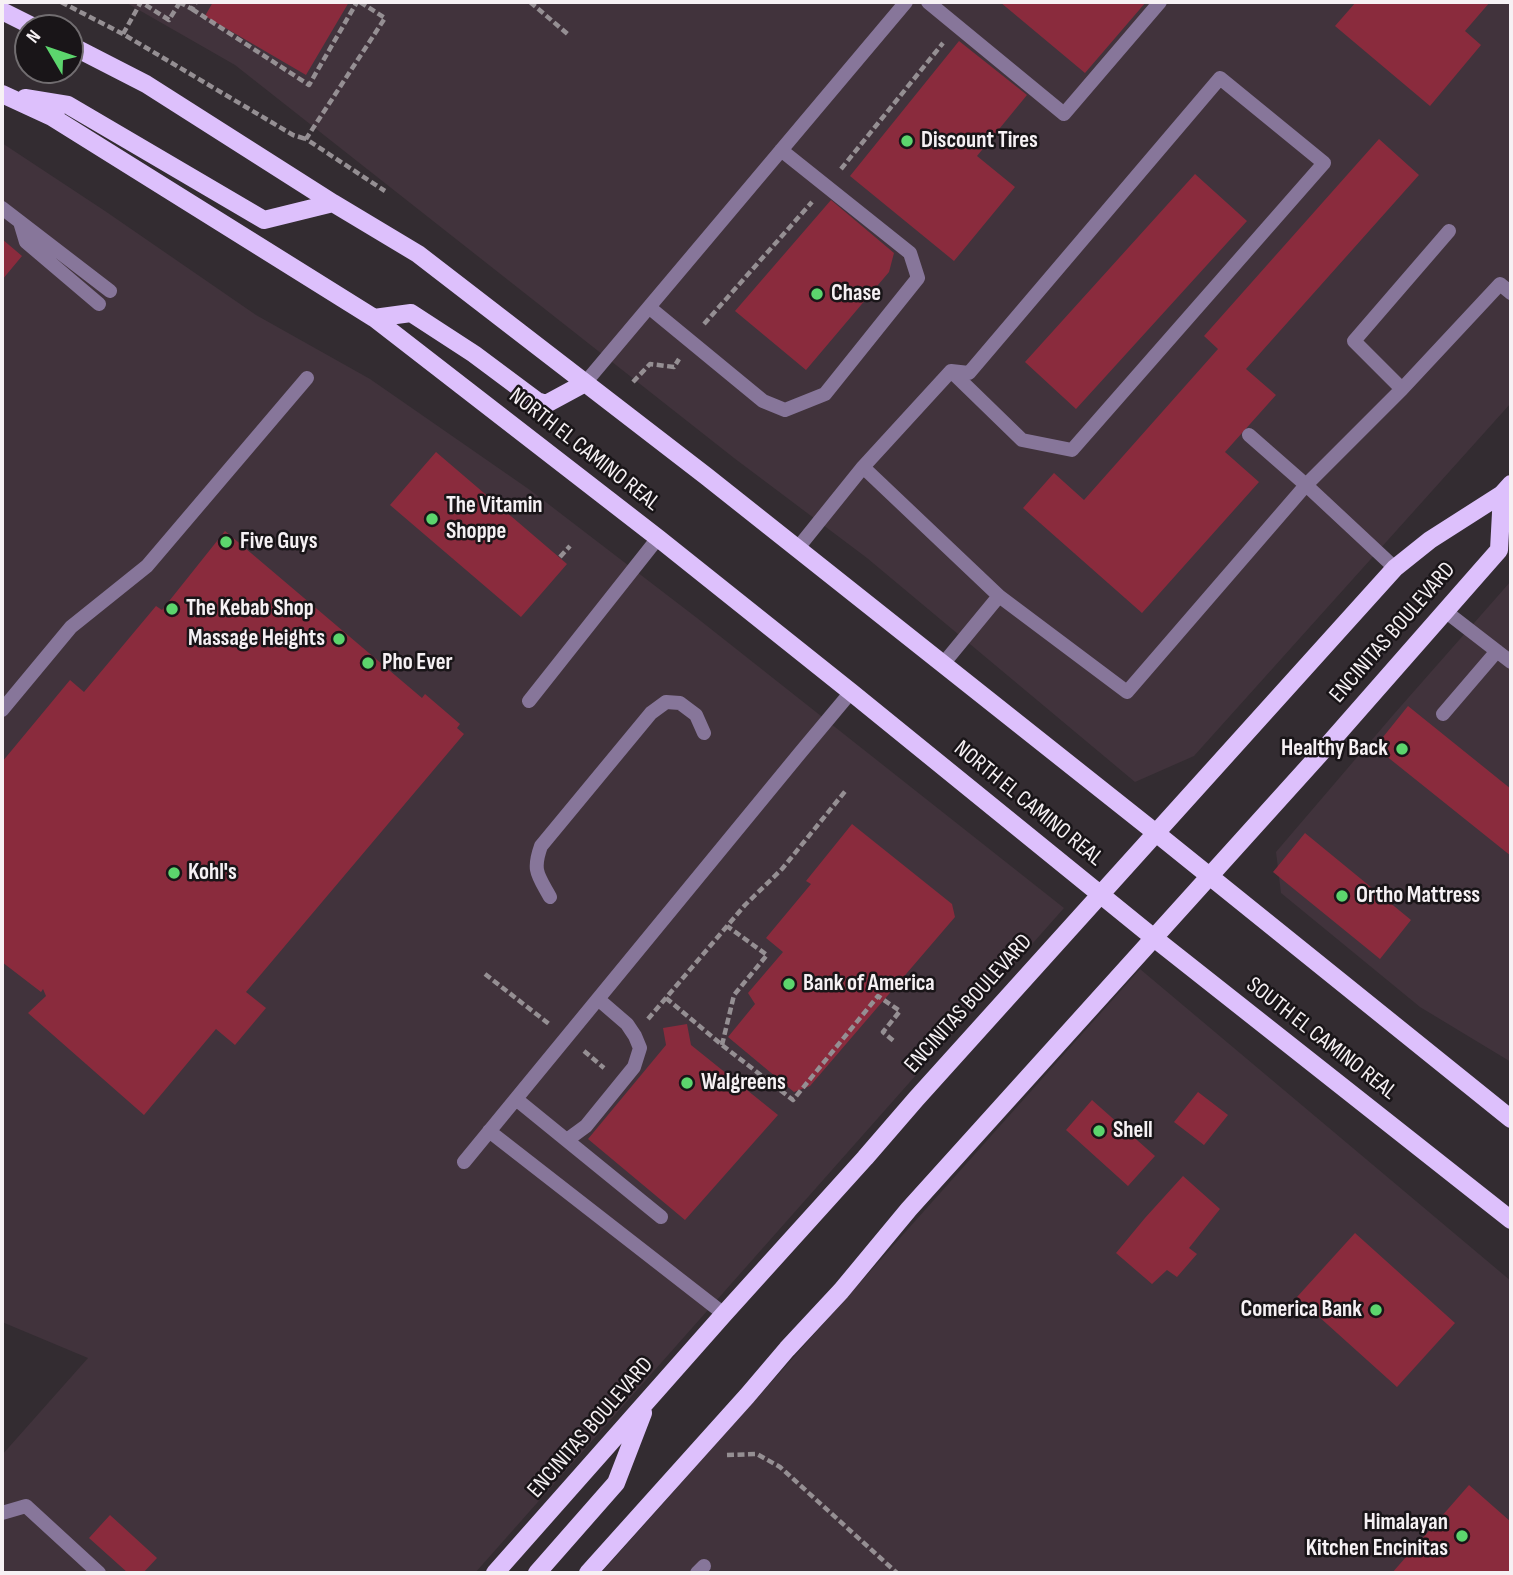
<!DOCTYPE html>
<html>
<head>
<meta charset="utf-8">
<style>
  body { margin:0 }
  #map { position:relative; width:1513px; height:1575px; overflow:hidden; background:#332c31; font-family:"Sofia Sans Condensed",sans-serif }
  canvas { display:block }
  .frame { position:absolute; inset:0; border:4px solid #f6f1f4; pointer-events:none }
  .north { position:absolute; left:14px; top:14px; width:70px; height:70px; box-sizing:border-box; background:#191518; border:2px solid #716d70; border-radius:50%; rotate:309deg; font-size:19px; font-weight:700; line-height:28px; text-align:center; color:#f6f1f4 }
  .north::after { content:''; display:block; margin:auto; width:24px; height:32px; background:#5cd56d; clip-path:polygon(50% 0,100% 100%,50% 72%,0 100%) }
</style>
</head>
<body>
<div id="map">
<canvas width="1513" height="1575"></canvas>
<div class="frame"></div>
<div class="north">N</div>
</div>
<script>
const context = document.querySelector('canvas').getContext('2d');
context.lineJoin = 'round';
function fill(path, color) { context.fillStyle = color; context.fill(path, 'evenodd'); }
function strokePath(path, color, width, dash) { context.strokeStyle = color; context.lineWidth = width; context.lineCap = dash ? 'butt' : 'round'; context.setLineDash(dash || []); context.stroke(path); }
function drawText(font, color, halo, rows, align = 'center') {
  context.font = font + ' "Sofia Sans Condensed",sans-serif'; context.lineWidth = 5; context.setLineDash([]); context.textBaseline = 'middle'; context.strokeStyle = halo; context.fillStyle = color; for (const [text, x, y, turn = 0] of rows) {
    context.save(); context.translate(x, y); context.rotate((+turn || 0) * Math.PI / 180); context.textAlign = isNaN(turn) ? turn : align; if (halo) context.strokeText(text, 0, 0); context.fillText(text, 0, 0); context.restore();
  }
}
fill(new Path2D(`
  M125,2h1386v401l-317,353 -59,26 -268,-224 -133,-100 -499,-393z
  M2,143l103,68 151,104 114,64 160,111 167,128 367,290 -589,665h-473v-118l86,-97 -86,-36z
  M1511,581v481l-91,-55 -139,-114 -5,-41 118,-138z
  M1140,969l371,312v292h-910z`), '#41333c');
fill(new Path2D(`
  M213,2h136l-43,73 -101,-59z
  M1000,2h146l-61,71z
  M1356,2h134l-25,29 16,14 -51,61 -95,-80z
  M959,41l68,54 -50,61 38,31 -61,74 -104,-85z
  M1379,139l40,36 -173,194 30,26 -51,57 34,30 -117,131 -119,-105 31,-35 30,27 134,-151 -14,-13z
  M1195,174l52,47 -171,188 -51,-47z
  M831,200l63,53 -5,19 -83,98 -71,-59z
  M2,239l20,17 -20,24z
  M436,452l131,112 -46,53 -131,-112z
  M225,531l197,167 3,-4 35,30 -3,4 7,6 -218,258 20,16 -31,37 -19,-16 -72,86 -116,-102 18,-17 -3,-7 -2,3 -39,-30v-200l68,-82 14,12 72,-86 6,4z
  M1408,706l103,83v67l-136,-109z
  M852,824l100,80 3,13 -145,169 -16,6 -66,-55 27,-33 -7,-11 35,-41 -17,-14 45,-54 -5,-3z
  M1305,833l106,87 -31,39 -107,-87z
  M687,1024l4,21 87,70 -93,105 -97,-81 78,-94 -3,-17z
  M1198,1092l30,23 -24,30 -30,-23z
  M1092,1100l63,56 -27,30 -62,-56z
  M1183,1176l37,33 -31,39 8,6 -20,23 -10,-7 -15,14 -36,-31 29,-35z
  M1355,1233l100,90 -58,64 -100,-90z
  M1469,1485l42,37v51h-119z
  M110,1515l47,43 -14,15h-15l-39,-35z`), '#8a2b3d');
strokePath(new Path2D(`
  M61,2l62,32
  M179,2l13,7 4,-7
  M180,2l-11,18 -28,-18 -18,32 170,101 13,4
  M360,2l25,16 -79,121 79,52
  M530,2l40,34
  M192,9l117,76 48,-83
  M841,169l102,-126
  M704,324l108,-122
  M633,382l17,-18 24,3 5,-8
  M560,557l10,-11
  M485,974l64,50
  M666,998l56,47 71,55 85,-104 22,15 -17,21 12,10
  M648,1019l97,-114 37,-36 65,-80
  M722,1045l12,-50 33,-40 -40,-29
  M584,1051l20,17
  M727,1455l30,-1 23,13 117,106`), '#958f93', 4.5, [7, 3.5]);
strokePath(new Path2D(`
  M928,2l136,112 96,-112
  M2,208l108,83
  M20,222l6,20 73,62
  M650,308l113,93 22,9 40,-16 93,-116 -8,-25 -129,-103
  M585,383l321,-381
  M1402,389l-48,-48 95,-110
  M1249,435l57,50 96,-96 98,-105 11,9
  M863,467l88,-96 18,2 251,-295 104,85 -252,287 -50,-10 -71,-69
  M797,549l66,-82 136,129
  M1445,611l66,51
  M943,664l56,-68 128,96 179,-207 89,83
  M529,701l129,-163
  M2,710l69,-83 76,-61 160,-188
  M1443,714l54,-63
  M550,897c-12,-22 -18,-26 -9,-51l110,-133 15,-11 14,1 16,12 8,18
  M516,1099l145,118
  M489,1131l235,183
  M567,1140l19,-14 48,-59 6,-19 -5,-12 -8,-12 -29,-25
  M464,1162l336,-409 51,-61
  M2,1513l24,-7 73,67
  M697,1573l7,-7`), '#87769a', 14);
strokePath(new Path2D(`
  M2,11l34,17
  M70,45l76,39 187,119 85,51 288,222 450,357 355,286
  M2,94l50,23 322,201 284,220 193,154 303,246 357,282
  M25,98l43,7 196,115 69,-17
  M374,318l37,-5 63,41 63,47 6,2h5l37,-20
  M495,1573l229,-259 141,-156 51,-59 479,-531 35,-28 72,-46 9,-10
  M537,1573l79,-90 27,-70
  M588,1573l159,-177 40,-47 54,-58 68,-82 410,-454 180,-205 3,-56`), '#ddc0fc', 18);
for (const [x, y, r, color] of [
  [907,141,7,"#5cd56d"],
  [817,294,7,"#5cd56d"],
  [432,519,7,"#5cd56d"],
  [226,542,7,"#5cd56d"],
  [172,609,7,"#5cd56d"],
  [339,639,7,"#5cd56d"],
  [368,663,7,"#5cd56d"],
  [1402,749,7,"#5cd56d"],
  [174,873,7,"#5cd56d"],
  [1342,896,7,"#5cd56d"],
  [789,984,7,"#5cd56d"],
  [687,1083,7,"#5cd56d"],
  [1099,1131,7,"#5cd56d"],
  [1376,1310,7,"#5cd56d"],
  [1462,1536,7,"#5cd56d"]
]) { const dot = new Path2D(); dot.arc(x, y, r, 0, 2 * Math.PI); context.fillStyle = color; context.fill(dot); strokePath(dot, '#191518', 2.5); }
drawText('bold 23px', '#f6f1f4', '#191518', [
  ["Discount Tires",921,141],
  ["Chase",831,294],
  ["The Vitamin",446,506],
  ["Shoppe",446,532],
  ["Five Guys",240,542],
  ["The Kebab Shop",186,609],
  ["Massage Heights",325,639,"right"],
  ["Pho Ever",382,663],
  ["Healthy Back",1388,749,"right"],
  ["Kohl's",188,873],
  ["Ortho Mattress",1356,896],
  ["Bank of America",803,984],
  ["Walgreens",701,1083],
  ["Shell",1113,1131],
  ["Comerica Bank",1362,1310,"right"],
  ["Himalayan",1448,1523,"right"],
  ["Kitchen Encinitas",1448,1549,"right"]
], 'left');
drawText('23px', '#f6f1f4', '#191518', [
  ["NORTH EL CAMINO REAL",584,450,38],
  ["ENCINITAS BOULEVARD",1393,633,-49],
  ["NORTH EL CAMINO REAL",1028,804,39],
  ["ENCINITAS BOULEVARD",969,1004,-48],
  ["SOUTH EL CAMINO REAL",1321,1039,38],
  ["ENCINITAS BOULEVARD",591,1428,-49]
]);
</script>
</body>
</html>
